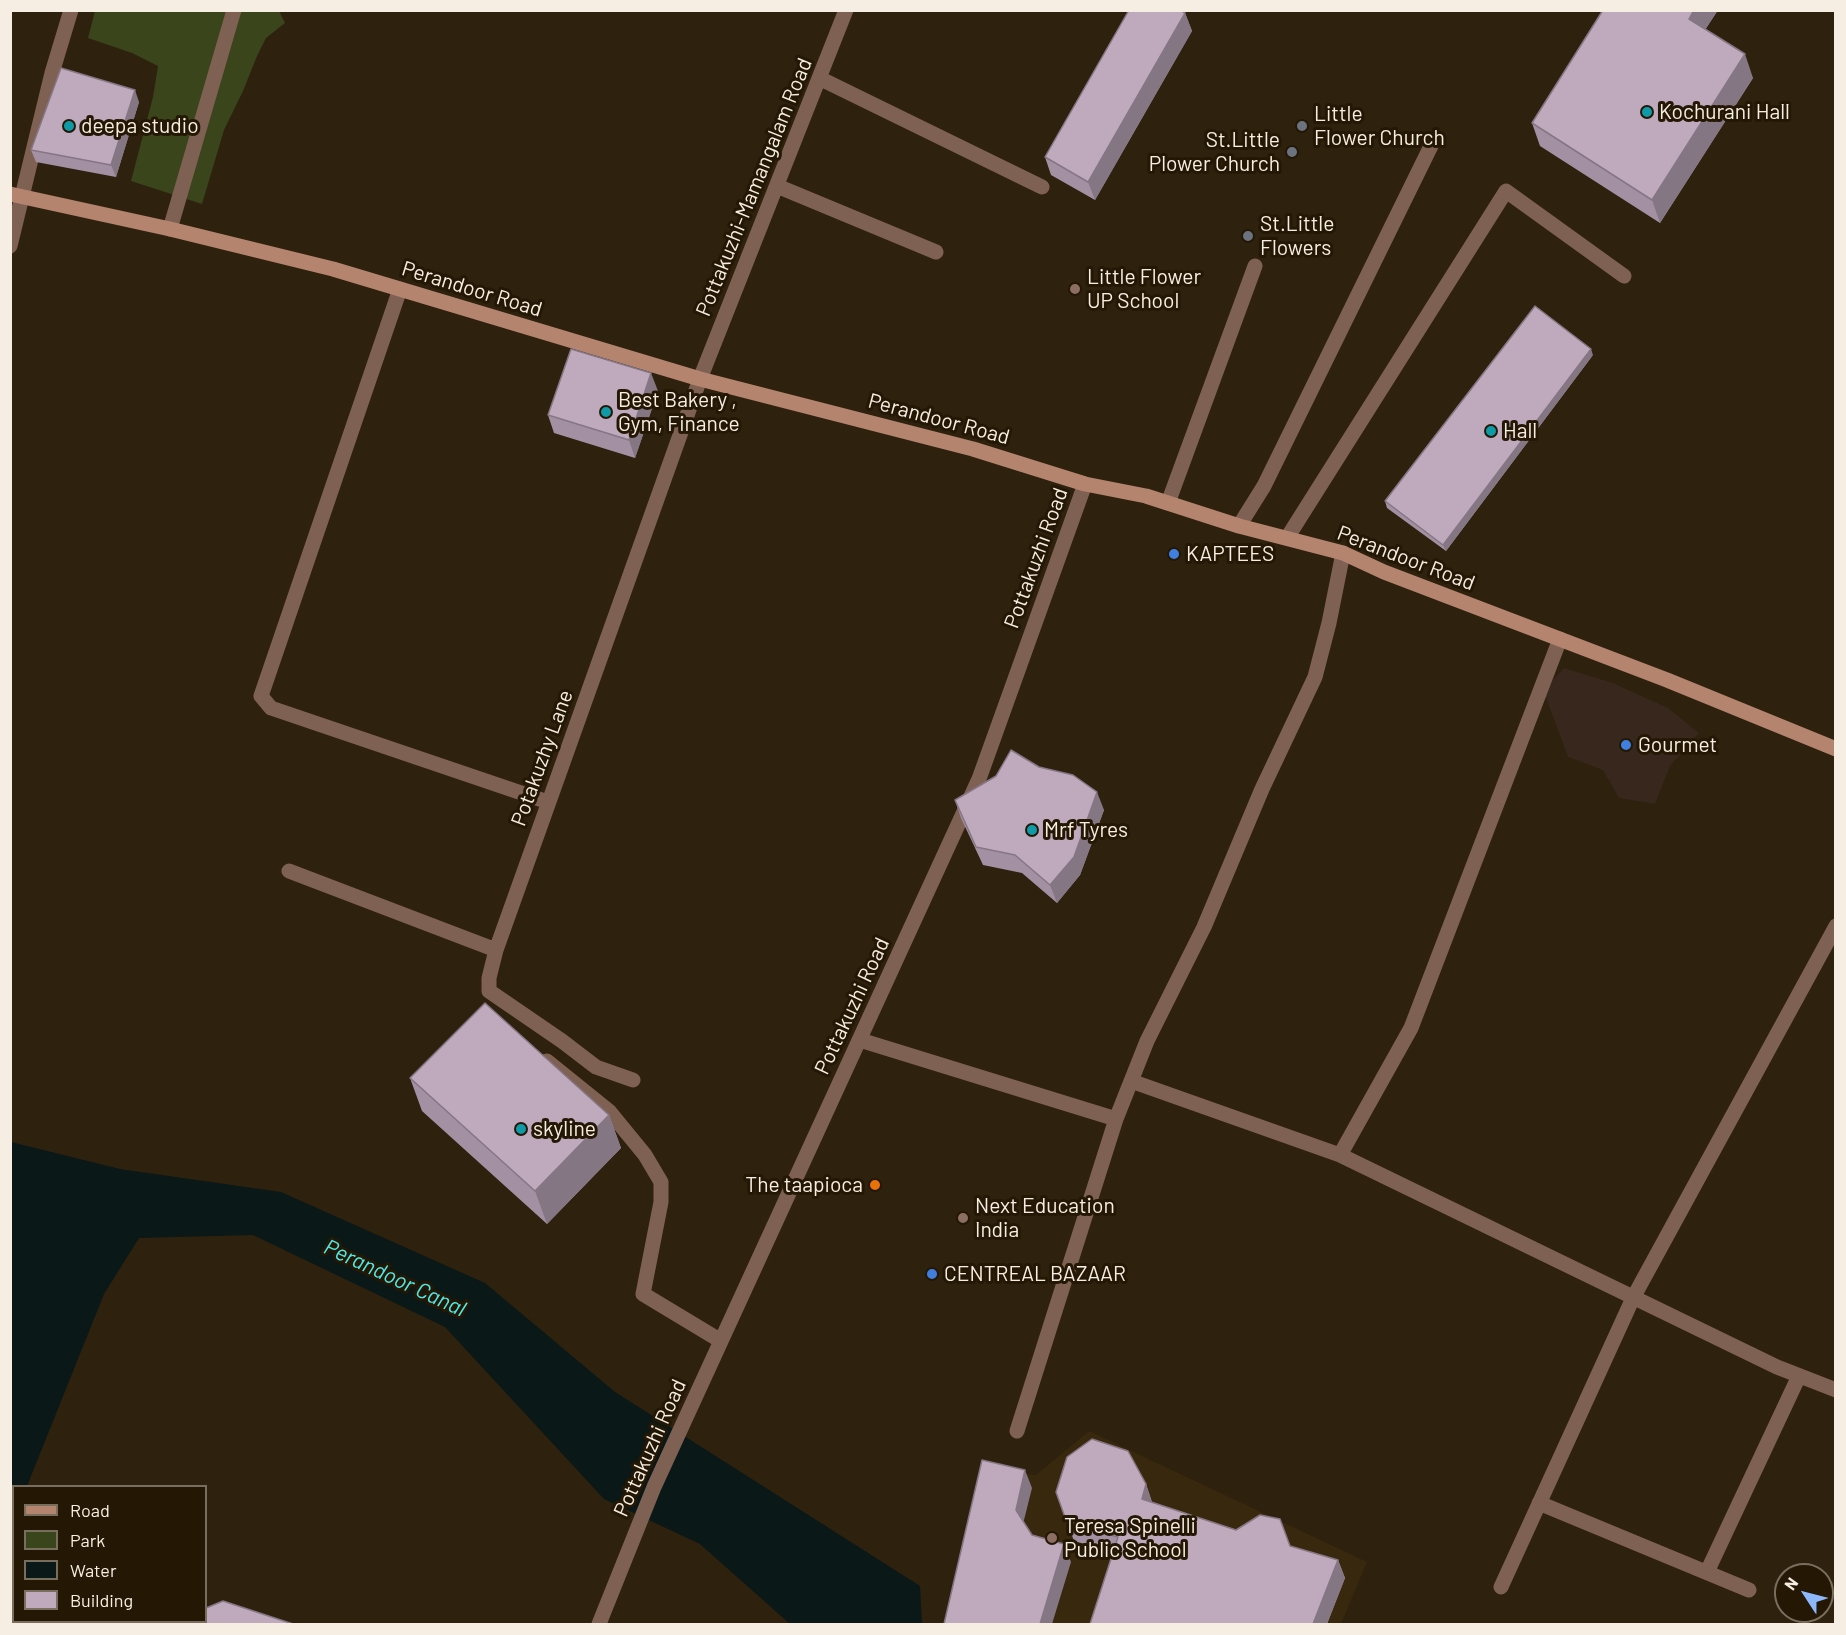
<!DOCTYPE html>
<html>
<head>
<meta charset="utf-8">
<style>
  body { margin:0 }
  #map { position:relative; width:1846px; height:1635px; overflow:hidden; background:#2e210e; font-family:Barlow,sans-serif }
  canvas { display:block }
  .frame { position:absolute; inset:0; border:12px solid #f6eee2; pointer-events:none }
  .legend { position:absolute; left:12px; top:1485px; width:195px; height:138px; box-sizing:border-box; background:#241805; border:2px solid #786e5d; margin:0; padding:8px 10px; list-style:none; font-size:18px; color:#f6eee2 }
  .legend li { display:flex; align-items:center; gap:12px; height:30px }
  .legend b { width:30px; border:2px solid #786e5d }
  .north { position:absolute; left:1774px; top:1563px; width:60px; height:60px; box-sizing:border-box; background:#241805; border:2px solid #786e5d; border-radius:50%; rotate:306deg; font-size:16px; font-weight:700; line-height:24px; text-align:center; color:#f6eee2 }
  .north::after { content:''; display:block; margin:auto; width:21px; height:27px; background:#8db9fc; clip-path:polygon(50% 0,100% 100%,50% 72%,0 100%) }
</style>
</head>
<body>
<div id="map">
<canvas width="1846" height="1635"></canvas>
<div class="frame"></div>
<ul class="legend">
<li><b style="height:8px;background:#b4846f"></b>Road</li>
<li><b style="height:16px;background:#3a451c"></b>Park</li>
<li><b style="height:16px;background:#0a1818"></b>Water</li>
<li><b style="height:16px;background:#bea9bd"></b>Building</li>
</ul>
<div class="north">N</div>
</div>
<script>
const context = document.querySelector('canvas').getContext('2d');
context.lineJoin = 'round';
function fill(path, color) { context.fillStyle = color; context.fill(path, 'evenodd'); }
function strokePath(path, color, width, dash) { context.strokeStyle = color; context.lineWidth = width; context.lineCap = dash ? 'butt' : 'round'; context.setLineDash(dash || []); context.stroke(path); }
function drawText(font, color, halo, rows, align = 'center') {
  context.font = font + ' Barlow,sans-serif'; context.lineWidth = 6; context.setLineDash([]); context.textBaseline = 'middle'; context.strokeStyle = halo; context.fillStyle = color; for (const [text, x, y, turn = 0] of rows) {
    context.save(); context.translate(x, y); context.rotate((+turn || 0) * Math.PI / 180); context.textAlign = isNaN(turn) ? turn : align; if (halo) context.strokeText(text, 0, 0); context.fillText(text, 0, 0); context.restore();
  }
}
fill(new Path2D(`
  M1564,668l49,15 55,25 31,25 -29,33 -15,38 -36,-6 -16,-28 -35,-13 -25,-67z`), '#37271c');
fill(new Path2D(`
  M1089,1431l278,131 -26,62h-391l37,-155 49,6z`), '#38280e');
fill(new Path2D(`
  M95,11h184l6,12 -19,15 -9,18 -14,35 -19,39 -22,74 -71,-23 22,-84 5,-31 -26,-13 -44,-15z`), '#3a451c');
fill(new Path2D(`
  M11,1142l109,27 161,23 204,91 130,109 305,194 2,38h-132l-90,-80 -96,-45 -159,-172 -192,-92 -114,3 -35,56 -77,192h-13l-1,35 -2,17z`), '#0a1818');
strokePath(new Path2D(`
  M170,229l64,-219
  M1168,503l87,-237
  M1239,526l25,-40 167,-340`), '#7f6154', 15);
strokePath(new Path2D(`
  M819,78l223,109
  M777,186l159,66
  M10,246l42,-173 19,-63
  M400,289l-139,407 10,12 277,94
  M1287,538l219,-347 118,85
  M289,871l207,79
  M860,1040l256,79 -99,312
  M547,1061l62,50 36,44 16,27v20l-18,92 78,47
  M633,1080l-37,-13 -34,-26 -73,-50v-13l7,-28 204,-571 146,-369
  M1131,1081l209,74 437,212 59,23
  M1116,1119l31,-78 57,-114 58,-138 53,-112 14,-54 14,-70
  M1340,1155l71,-127 149,-389
  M1539,1503l210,87
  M1707,1572l92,-196
  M1501,1587l132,-289 203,-372
  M599,1624l55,-137 325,-708 106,-295`), '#7f6154', 15);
strokePath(new Path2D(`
  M10,194l160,35 163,40 367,110 273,70 112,35 61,12 93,30 104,27 41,19 283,108 169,69`), '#b4846f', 15);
fill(new Path2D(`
  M1718,10l-13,20 48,48 -93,145 -120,-77 -8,-23z
  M1185,13l7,18 -97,169 -44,-25 -6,-18z
  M139,102l-23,75 -80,-15 -5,-12z
  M1593,355l-147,196 -59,-43 -2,-7z
  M658,391l-23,67 -81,-25 -6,-18z
  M1039,767l65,43 -24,65 -23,28 -35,-30 -39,-8 -22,-47 -6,-18z
  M410,1078l199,37 12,33 -74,76 -125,-113z
  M1146,1484l6,18 84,28 102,30 7,18 -18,46h-237l23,-72 -39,-11 -18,-49z`), '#a391a3');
fill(new Path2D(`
  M1694,10h24l-21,32 -8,-23z
  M1185,13l7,18 -97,169 -7,-18z
  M1745,54l8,24 -93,145 -8,-23z
  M135,90l4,12 -23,75 -5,-12z
  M1591,349l2,6 -147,196 -3,-6z
  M651,373l7,18 -23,67 -6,-18z
  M1097,792l7,18 -24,65 -23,28 -7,-18z
  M609,1115l12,33 -74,76 -12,-33z
  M1025,1470l7,18 -10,40 -6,-18z
  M1146,1484l6,18 -10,-3z
  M1064,1544l7,18 -19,62h-12z
  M1338,1560l7,18 -18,46h-14z`), '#857684');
const building = new Path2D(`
  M1129,10h51l5,3 -97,169 -43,-25z
  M1603,10h91l-5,9 56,35 -93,146 -120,-77z
  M61,68l74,22 -24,75 -80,-15z
  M1535,306l56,43 -148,196 -58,-44z
  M571,349l80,24 -22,67 -81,-25z
  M1011,750l28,17 34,8 24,17 -23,65 -24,28 -35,-30 -39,-8 -21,-47 41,-24z
  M485,1003l124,112 -74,76 -125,-113z
  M1092,1439l36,12 18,33 -4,15 94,31 24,-15 20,4 10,27 48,14 -25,64h-223l28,-87 -51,-14 -11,-31 11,-35z
  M982,1460l43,10 -9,40 16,25 32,9 -24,80h-96z
  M223,1601l70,23h-112l1,-2h24v-14z`);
fill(building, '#bea9bd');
strokePath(building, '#857684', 1.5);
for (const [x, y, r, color] of [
  [1647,112,6,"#0f9aa8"],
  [69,126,6,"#0f9aa8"],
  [1302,126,6,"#6b7280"],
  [1292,152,6,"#6b7280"],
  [1248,236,6,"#6b7280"],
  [1075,289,6,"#8d6e63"],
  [606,412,6,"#0f9aa8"],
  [1491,431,6,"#0f9aa8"],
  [1174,554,6,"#3f7fe0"],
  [1626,745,6,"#3f7fe0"],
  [1032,830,6,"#0f9aa8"],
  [521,1129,6,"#0f9aa8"],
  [875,1185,6,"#e8710a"],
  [963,1218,6,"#8d6e63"],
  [932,1274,6,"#3f7fe0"],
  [1052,1538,6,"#8d6e63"]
]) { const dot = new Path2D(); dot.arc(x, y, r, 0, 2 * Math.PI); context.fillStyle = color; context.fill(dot); strokePath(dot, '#241805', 2); }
drawText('21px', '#f6eee2', '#241805', [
  ["Kochurani Hall",1659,112],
  ["Little",1314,114],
  ["Flower Church",1314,138],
  ["deepa studio",81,126],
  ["St.Little",1280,140,"right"],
  ["Plower Church",1280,164,"right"],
  ["St.Little",1260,224],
  ["Flowers",1260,248],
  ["Little Flower",1087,277],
  ["UP School",1087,301],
  ["Best Bakery ,",618,400],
  ["Gym, Finance",618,424],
  ["Hall",1503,431],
  ["KAPTEES",1186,554],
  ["Gourmet",1638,745],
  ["Mrf Tyres",1044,830],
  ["skyline",533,1129],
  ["The taapioca",863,1185,"right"],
  ["Next Education",975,1206],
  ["India",975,1230],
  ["CENTREAL BAZAAR",944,1274],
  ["Teresa Spinelli",1064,1526],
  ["Public School",1064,1550]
], 'left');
drawText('21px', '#f6eee2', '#241805', [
  ["Pottakuzhi-Mamangalam Road",754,187,-68],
  ["Perandoor Road",472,289,17],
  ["Perandoor Road",939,419,15],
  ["Pottakuzhi Road",1036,558,-70],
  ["Perandoor Road",1406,558,21],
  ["Potakuzhy Lane",542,758,-70],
  ["Pottakuzhi Road",852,1006,-65],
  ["Pottakuzhi Road",650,1448,-66]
]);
drawText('italic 22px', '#4eeaeb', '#241805', [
  ["Perandoor Canal",395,1278,25]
]);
</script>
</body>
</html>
